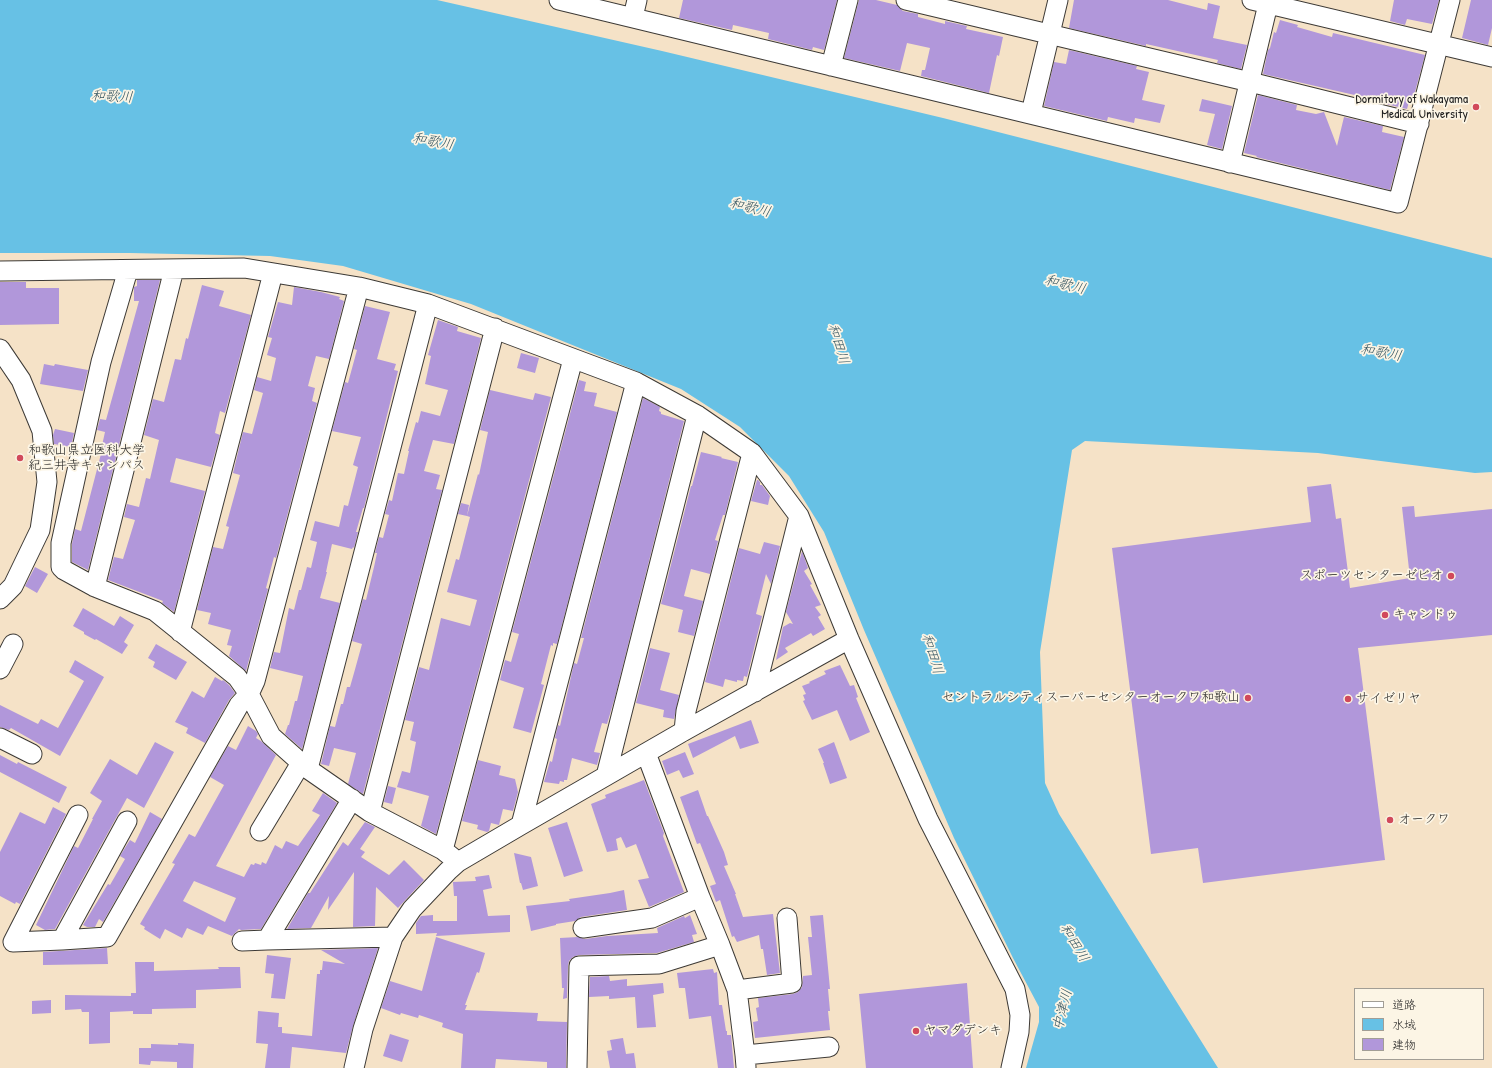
<!DOCTYPE html>
<html>
<head>
<meta charset="utf-8">
<style>
  body { margin:0 }
  #map { position:relative; width:1492px; height:1068px; overflow:hidden; background:#f5e2c7; font-family:"Patrick Hand","Klee One",sans-serif }
  canvas { display:block }
  .legend { position:absolute; left:1354px; top:988px; width:130px; height:72px; box-sizing:border-box; background:#fcf5e5; border:1px solid #a29e95; margin:0; padding:5px 7px; list-style:none; font-size:12px; color:#1c1c1c }
  .legend li { display:flex; align-items:center; gap:8px; height:20px }
  .legend b { width:20px; border:1px solid #a29e95 }
</style>
</head>
<body>
<div id="map">
<canvas width="1492" height="1068"></canvas>
<ul class="legend">
<li><b style="height:5px;background:#fff"></b>道路</li>
<li><b style="height:11px;background:#67c1e5"></b>水域</li>
<li><b style="height:11px;background:#b197da"></b>建物</li>
</ul>
</div>
<script>
const context = document.querySelector('canvas').getContext('2d');
context.lineJoin = 'round';
function fill(path, color) { context.fillStyle = color; context.fill(path, 'evenodd'); }
function strokePath(path, color, width, dash) { context.strokeStyle = color; context.lineWidth = width; context.lineCap = dash ? 'butt' : 'round'; context.setLineDash(dash || []); context.stroke(path); }
function drawText(font, color, halo, rows, align = 'center') {
  context.font = font + ' "Patrick Hand","Klee One",sans-serif'; context.lineWidth = 3.5; context.setLineDash([]); context.textBaseline = 'middle'; context.strokeStyle = halo; context.fillStyle = color; for (const [text, x, y, turn = 0] of rows) {
    context.save(); context.translate(x, y); context.rotate((+turn || 0) * Math.PI / 180); context.textAlign = isNaN(turn) ? turn : align; if (halo) context.strokeText(text, 0, 0); context.fillText(text, 0, 0); context.restore();
  }
}
fill(new Path2D(`
  M0,0h437l225,51 281,67 549,140v214l-17,1 -157,-20 -233,-12 -13,9 -32,202 5,131 14,31 159,254h-192l13,-46v-15l-26,-49 -59,-120 -90,-208 -40,-98 -35,-56 -49,-49 -59,-38 -210,-85 -128,-38 -73,-10 -140,-3h-130z`), '#67c1e5');
fill(new Path2D(`
  M683,0h154l-13,50 -11,-3 -1,3 -44,-11 1,-6 -36,-8 -1,5 -53,-12z
  M859,0h17l21,5 6,6 15,3v3l27,7v-3l22,5 -1,3 37,8 -4,19 -2,-1 -8,38 -68,-17 1,-6h3l5,-22 -23,-5 -7,28 -56,-13z
  M1074,0h94l39,10 1,-7 12,3 -7,32 34,7 -6,24 -24,-6 1,-3 -72,-16v2l-77,-18z
  M1394,0h45l-7,24 -25,-5 -2,6 -15,-4z
  M1471,0h21v28l-4,17 -26,-7z
  M1280,20l18,5 -1,2 35,10 1,-4 92,22 -13,48 -3,-1 -2,7 -38,-9 3,-1 -109,-25 5,-24 2,-2 4,-16 2,1z
  M1069,50l68,16 -1,3 13,3 -7,28 23,5 -5,18 -25,-5 -1,5 -26,-6 -1,4 -63,-15 10,-44 12,2z
  M1258,95l39,10 -1,5 20,4 8,-2 13,34 7,-29 39,9 -1,6 22,5 -14,53 -134,-33 1,-1 -13,-3z
  M1202,99l30,7 -10,43 -15,-4 8,-31 -16,-3z
  M137,280h23l-72,290 -16,-8v-18l3,-15 6,2 21,-81h-1l4,-18 -8,-2 3,-11 6,1 33,-119h-5v-14l3,-1z
  M0,282h26v6h33v36l-59,1z
  M202,285l22,6 -5,15 32,9 -26,98 -5,-2 -5,22 5,2 -9,32 -35,-9 -6,24 35,9 -31,121 -12,-9 1,-2 -55,-21 6,-23 9,2 12,-39 -11,-3 3,-13 12,3 7,-29 4,1 9,-39 -15,-5 9,-36 11,3 11,-43 6,1 5,-22 2,1z
  M294,287l27,5 19,5 -1,2 5,2 -15,58 -13,-3 -8,30 7,2 -3,13 5,2 -41,155 -2,-1 -8,31 2,1 -22,82 -17,-15 3,-10 -5,-1 4,-15 -23,-6 3,-11 -14,-3 16,-63 10,2 6,-22 -3,-1 14,-51 -7,-2 10,-41 9,2 11,-41 -9,-3 3,-13 14,4 5,-23 -9,-3 5,-17 -4,-1 10,-35 14,3z
  M365,306l25,6 -13,47 19,5 -2,6 4,1 -34,137h-1l-7,24h2l-4,16 -1,-1 -1,2 -20,-5 -6,28h1l-7,26 20,5 -38,146 -17,-15 3,-9h1l6,-24h2l6,-25 -33,-8 4,-16 6,1 9,-45 5,2 5,-20h2l6,-23 4,1 6,-26 -7,-2 5,-19 24,6 5,-22 4,1 10,-39 -5,-2 8,-28 -29,-6 13,-49 3,1 9,-33 -3,-1z
  M438,320l20,7 -1,4 24,7 -27,106 -21,-4 -9,31 16,4 -4,14 6,1 -79,304 -15,-10 8,-31 -22,-5 -5,18 -8,-2 9,-38 5,1 6,-23h2l4,-17h3l4,-14 8,-29 -10,-3 11,-42 3,1 8,-33 3,-14h-2l4,-16 4,1 6,-23 -4,-1 4,-14 3,1 6,-28 6,1 5,-23h-1l8,-29 2,1 3,-12 19,5 8,-26 -23,-6 6,-28 -3,-1z
  M521,353l18,5 -4,15 -18,-5z
  M44,364l10,2 1,-2 33,6 -5,21 -43,-7z
  M579,380l7,2 -2,9 13,2 -3,13 23,6 -60,232 -4,-1v3l-2,-1 -10,39 3,1 -13,48 -18,-5 11,-40 -24,-8 5,-20 6,2 8,-28 -7,-2z
  M490,390l43,10 2,-7 16,4 -115,437 -15,-8 8,-30 -32,-9 5,-16 8,2 6,-31 -6,-2 4,-18 -9,-2 14,-53 10,3 12,-52 29,8 7,-26 -30,-8 9,-33 3,1 11,-43 -3,-1 11,-42 1,1 9,-43 -8,-2z
  M643,398l17,9 -1,4 2,1v2l23,7 -69,276 -8,27 -5,-1 -8,29 6,1 -3,12 -25,-7 -5,22h-3v2l-4,-1 -1,3 -15,-2 6,-21 2,1 5,-23 -2,-1 3,-13 2,1 14,-63 3,1 7,-26h-3z
  M55,429l19,4 -3,14 -17,-3 -1,-9z
  M701,452l21,5 -1,1 17,4 -13,53h-2l-8,25 3,1 -8,33 -19,-5 -7,27 19,5 -9,35 -16,-4 5,-22 -22,-6 30,-118h1z
  M757,480h1l2,2v3h2l8,11 -2,9 -17,-4z
  M1331,484l5,35 5,-1 9,70 60,-10 -8,-71 12,-1 1,11 77,-8v126l-134,13 27,212 -182,23 -5,-35 -47,6 -39,-306 199,-26 -4,-35z
  M461,503l8,2 -2,11 -9,-2z
  M764,542l16,4 -9,38 -5,-10 -10,40 6,2 -15,61 -3,-1 -1,5 -6,-1v2l-12,-3 -2,8 -18,-5 34,-134 21,6z
  M802,551l6,17 -4,3 8,13 -2,1 11,20 -6,2 6,8 -3,2 7,12 -12,7 -2,-3 -26,15 3,4 -12,8 7,-33 7,-4 3,1 -7,-12z
  M35,567l13,7 -11,19 -12,-7z
  M83,608l31,18 6,-10 14,9 -10,17 4,3 -6,9 -26,-15 -1,1 -11,-6v-2l-11,-6z
  M156,644l31,18 -11,18 -23,-13 2,-5 -7,-4z
  M650,648l20,5 -10,37 19,5 -5,24 -11,-2 1,-7 -28,-7z
  M75,660l29,17 -44,79 -49,-28 -2,2 -9,-3v-22l38,19 3,-5 17,9 26,-47 -15,-9z
  M840,665l10,21 4,-1 4,12 -2,1 14,34 -20,9 -13,-31 -25,10 -9,-19 2,-1 -2,-5 3,-1 -4,-8 8,-3 -1,-1 17,-8 -2,-3z
  M215,677l7,4 1,-1 6,5 6,8 -6,7 -24,43 -19,-10 2,-5 -13,-6 17,-31 12,7z
  M751,720l8,23 -19,6 -5,-13 -42,22 -5,-14z
  M248,726l8,5 2,3 -2,4 5,3 15,14 -60,111 28,11 7,-13 3,1 1,-2 6,2 1,-3 4,2 9,-19 7,4 4,-8 12,5 22,-31 -8,-4 11,-18 14,10 -76,126 -20,1 -2,-1 -7,7 -24,-10 -5,9 -16,-7 -5,10 -17,-9 -5,10 -16,-10 1,-2 -5,-3 35,-60 -3,-1 17,-29 6,3 29,-52 -14,-8 18,-31 8,4zM194,881l42,17 -11,24 -42,-21z
  M155,742l19,10 -30,56 -17,-10 -72,131 -10,1 -9,-5 38,-79 4,2 15,-29h-1l10,-18 -12,-8 20,-34 27,16z
  M834,742l13,36 -17,6 -7,-21h1l-6,-14z
  M685,752l9,22 -11,4 -4,-8 -12,5 -5,-14z
  M0,755l17,9 1,-2 49,25 -8,16 -59,-31z
  M478,760l23,6 -2,9 16,4 3,13 -5,19 -10,-2 -4,16 -8,-2 -2,8 -2,1 -10,-3 1,-4 -16,-4z
  M644,780l20,53 -1,3 21,56 -35,15 -11,-27 11,-2 -13,-34 -10,4 -5,-11 -5,2 2,11 -11,2 -16,-48 15,-6 -1,-3z
  M388,786l8,2 -4,16 -8,-2z
  M698,790l9,26h1l16,36 4,13 -4,1 12,28h-1l8,23 30,-3 7,59 -13,2 -4,-26h-2l-2,-14 -22,7 -3,-6 -2,1 -12,-37 -4,2 -6,-16 6,-2 -16,-41 -3,1 -17,-47z
  M53,807l13,7 -46,90 -4,-2 -1,2 -15,-8v-44l20,-40 25,12z
  M150,812l12,7 -59,103 -4,-3 -4,8h-8l-4,-2 25,-41 2,1 15,-26 -5,-3 8,-13 2,-3 5,3z
  M365,822l10,5 -15,22 5,3 -4,5 28,18 15,-15 20,20 -26,28 -22,-21 -1,39 -22,1 1,-55 -26,38 1,-14 -18,32 -24,1 21,-36h2l33,-51 5,4z
  M567,822l16,49 -19,6 -16,-49z
  M514,853l17,4 7,29 -15,4 -2,-7h-1z
  M489,875l3,13 -9,2 5,26 22,-1v17l-74,4 1,-3 -21,1v-11l5,-7 12,-1v6h24v-25h-3l-1,-14 23,-1 -1,-4z
  M624,890l3,20 -46,7 -6,4 -19,3v1l-25,6 -5,-25 44,-5 -1,-2 41,-6z
  M690,915l7,19 -5,1 2,7 -37,11 -78,2 -6,2 -4,4 -1,5 -1,32 -4,1 1,-11h-2l-2,-50 18,-1 7,2 22,-3 51,-3 -1,-5 27,-12 1,2z
  M823,915l7,74h-2l2,22h-2l2,19 -75,8 -2,-16 5,-1 -2,-13 3,-1 -1,-9 35,-4 5,-2 4,-5 1,-11 9,-1 -4,-38h4l-2,-21z
  M436,937l49,16 -6,20 -2,-1 -12,33h2l-2,5 73,3 -1,8 30,1 -1,46h-19v-6l-51,-3 -1,9h-34l2,-34 -21,-7 1,-4 -24,-8 -1,3 -17,-5 -1,2 -19,-7 9,-27 32,10z
  M107,948l1,16 -65,1v-13z
  M378,948l-25,78 -7,27 -54,-6 -2,21h-25l3,-24 -12,-1 2,-32 21,2 -1,14h4v6l30,3 5,-62h3v-4h2l1,-9 22,3 -24,-14z
  M267,955l24,3 -6,41 -14,-1 3,-24 -9,-1z
  M135,962h19v9l65,-2 -1,-2h22l1,21 -45,2v18l-44,1v5h-19v-3l-23,1v31l-21,1v-32h-7l-1,-3 -16,1v-15l66,1v-3h5z
  M713,969l1,4 3,-1 2,33h3l4,26h1v4h4l3,33h-16l-7,-52 -22,3 -4,-31h-6l-2,-15z
  M609,976l1,5 17,-2v7l36,-3 1,10 -11,2 3,32 -19,1 -2,-31 -26,2v-3l-20,1 1,-20z
  M967,983l6,85h-107l-7,-74z
  M51,1000v13l-19,1v-13z
  M390,1034l19,6 -7,22 -19,-6z
  M623,1038l3,16 8,-1 2,15h-26l-3,-17 5,-1 -2,-10z
  M178,1043l16,1 -1,24h-16v-6l-26,-1 -1,4 -11,-1v-16h12v-4l27,1z`), '#b197da');
const minor = new Path2D(`
  M559,0l839,203 52,-203
  M906,0l344,82 169,42
  M1252,0l240,57
  M633,17l4,-17
  M831,66l17,-66
  M1031,113l27,-113
  M1230,163l39,-163
  M128,270l-27,92 -40,181v24l3,3 31,17 60,24 82,66 12,17 22,42 37,33 62,43 73,38 15,12
  M0,271l244,-3 115,19 69,17 208,78 61,33 55,38 47,63 50,123 79,180 87,170 5,26 -1,17 -8,36
  M0,349l21,31 21,51 5,51 -7,48 -27,56 -13,13
  M95,587l79,-318
  M180,632l93,-359
  M0,669l13,-25
  M755,692l44,-176
  M684,731l2,-20 66,-258
  M0,738l32,16
  M646,753l54,144
  M308,769l120,-465
  M606,776l91,-361
  M352,799l-85,141 126,-3
  M370,812l125,-484
  M127,821l-65,119 45,-3 132,-232 10,-11 6,-13 104,-394
  M521,825l115,-443
  M260,831l41,-68
  M443,850l130,-491
  M583,928l69,-10 48,-21 20,48
  M62,940l-49,2 65,-127
  M242,941l25,-1
  M745,1055l-8,-65 55,-7 -5,-65
  M746,1067l-1,-12 84,-8
  M354,1068l9,-39 30,-92 19,-28 36,-38 10,-9 63,-37 163,-94 165,-92
  M577,1068l2,-102 80,-2 61,-19 17,45`);
strokePath(minor, '#3d3a36', 21);
strokePath(minor, '#fff', 19);
for (const [x, y, r, color] of [
  [1476,107,4,"#d1495b"],
  [20,458,4,"#d1495b"],
  [1451,576,4,"#d1495b"],
  [1385,615,4,"#d1495b"],
  [1248,698,4,"#d1495b"],
  [1348,699,4,"#d1495b"],
  [1390,820,4,"#d1495b"],
  [916,1031,4,"#d1495b"]
]) { const dot = new Path2D(); dot.arc(x, y, r, 0, 2 * Math.PI); context.fillStyle = color; context.fill(dot); strokePath(dot, '#fcf5e5', 1.5); }
drawText('13px', '#1c1c1c', '#fcf5e5', [
  ["Dormitory of Wakayama",1468,100,"right"],
  ["Medical University",1468,115,"right"],
  ["和歌山県立医科大学",28,451],
  ["紀三井寺キャンパス",28,466],
  ["スポーツセンターゼビオ",1443,576,"right"],
  ["キャンドゥ",1393,615],
  ["セントラルシティスーパーセンターオークワ和歌山",1240,698,"right"],
  ["サイゼリヤ",1356,699],
  ["オークワ",1398,820],
  ["ヤマダデンキ",924,1031]
], 'left');
drawText('italic 14px', '#365662', '#fcf5e5', [
  ["和歌川",112,97,3],
  ["和歌川",433,142,10],
  ["和歌川",750,208,14],
  ["和歌川",1065,285,14],
  ["和田川",838,344,73],
  ["和歌川",1381,353,10],
  ["和田川",932,654,73],
  ["和田川",1074,943,59],
  ["中津川",1063,1010,-76]
]);
</script>
</body>
</html>
